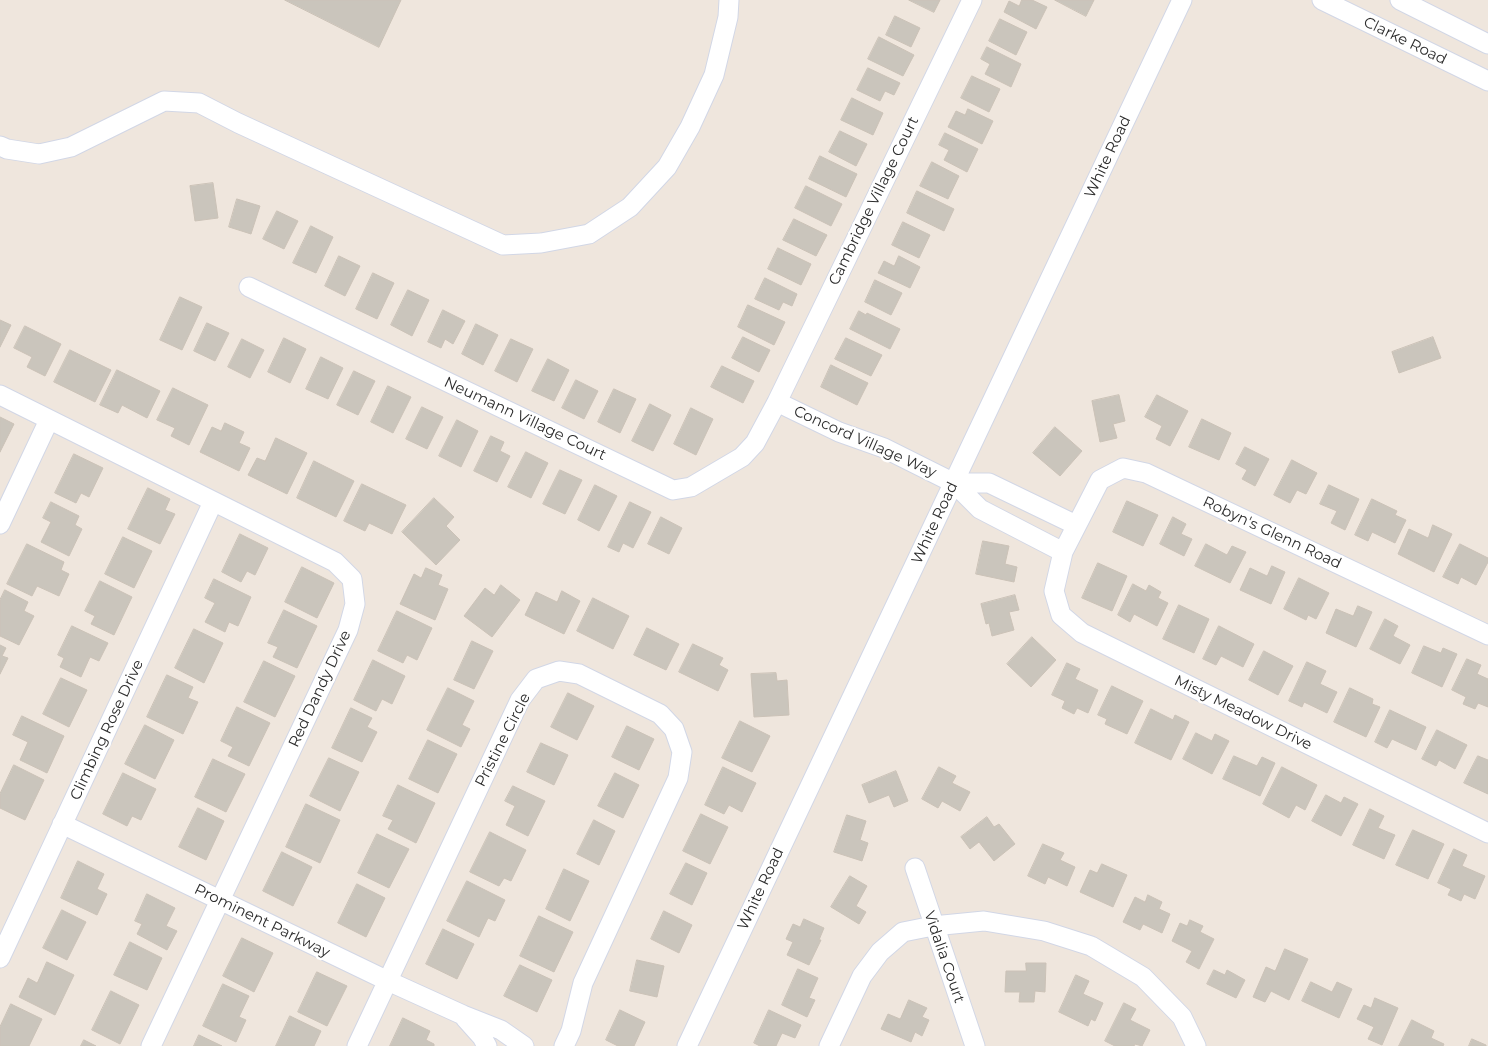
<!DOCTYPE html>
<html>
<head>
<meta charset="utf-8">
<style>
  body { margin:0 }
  canvas { display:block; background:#efe6dd }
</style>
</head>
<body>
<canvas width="1488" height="1046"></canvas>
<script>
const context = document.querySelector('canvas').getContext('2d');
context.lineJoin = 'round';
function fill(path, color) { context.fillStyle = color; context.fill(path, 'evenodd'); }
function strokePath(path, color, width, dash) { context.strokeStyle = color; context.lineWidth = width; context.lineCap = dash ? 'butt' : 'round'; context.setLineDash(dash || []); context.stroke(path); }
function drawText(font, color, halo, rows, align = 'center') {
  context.font = font + ' Montserrat,sans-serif'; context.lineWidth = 5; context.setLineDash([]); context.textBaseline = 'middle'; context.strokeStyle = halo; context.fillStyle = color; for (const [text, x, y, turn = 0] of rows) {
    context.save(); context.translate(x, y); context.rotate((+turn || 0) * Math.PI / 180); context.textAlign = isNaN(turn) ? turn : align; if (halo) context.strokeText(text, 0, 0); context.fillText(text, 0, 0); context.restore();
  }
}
const building = new Path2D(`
  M285,0h116l-22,47z
  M909,0h31l-6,12z
  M1022,0h10l15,7 -11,22 -32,-17 5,-11 10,5z
  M1055,0h39l-8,16z
  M895,16l25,12 -9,19 -25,-12z
  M1000,19l27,13 -11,23 -27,-14z
  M879,37l35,18 -11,21 -35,-17z
  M987,47l34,17 -10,23 -26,-13 5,-10 -9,-5z
  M868,68l32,15 -6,12 -9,-4 -5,10 -23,-11z
  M972,76l28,13 -11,23 -28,-14z
  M852,98l31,15 -10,22 -32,-15z
  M968,109l25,12 -11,23 -34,-17 8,-16 9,4z
  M840,131l27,13 -11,22 -27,-14z
  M945,133l33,16 -11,23 -23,-12 5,-10 -10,-5z
  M820,156l37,18 -11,23 -37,-18z
  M932,162l27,14 -11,23 -28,-13z
  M213,183l5,35 -23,3 -5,-35z
  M806,186l36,18 -11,22 -36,-18z
  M917,191l37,18 -10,22 -37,-18z
  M237,199l23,7 -9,28 -22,-7z
  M277,211l21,10 -14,28 -21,-10z
  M794,219l33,16 -11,21 -33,-16z
  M903,222l27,13 -11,23 -27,-13z
  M311,226l22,11 -17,36 -23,-10z
  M778,248l33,16 -10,21 -33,-16z
  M339,256l21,10 -15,30 -20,-10z
  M899,256l21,11 -10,21 -32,-15 6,-12 10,5z
  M373,273l21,10 -17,36 -21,-10z
  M765,278l32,16 -5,12 -9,-4 -4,8 -24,-11z
  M875,280l27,13 -11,22 -26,-13z
  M408,290l21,10 -17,36 -21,-11z
  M180,297l22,10 -20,43 -22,-10z
  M748,305l37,17 -11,23 -36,-18z
  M443,310l22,11 -12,23 -8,-5 -4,9 -13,-6z
  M859,311l7,4 1,-2 33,16 -10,20 -40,-20z
  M0,320l11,5 -11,22z
  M207,323l22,10 -14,28 -21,-10z
  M476,324l22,11 -15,30 -21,-11z
  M25,326l36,18 -16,32 -18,-9 5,-10 -18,-9z
  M743,337l27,13 -11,22 -27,-14z
  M1433,337l8,21 -42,15 -7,-21z
  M284,338l22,11 -16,34 -22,-11z
  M846,338l36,17 -11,21 -36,-17z
  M242,339l22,11 -14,28 -22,-11z
  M511,339l22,10 -16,33 -22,-11z
  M70,350l41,20 -16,32 -41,-20z
  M321,357l22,11 -15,31 -22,-10z
  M548,359l21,11 -15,31 -22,-10z
  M831,365l37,18 -11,22 -36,-18z
  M722,366l32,15 -11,22 -32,-16z
  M117,370l43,21 -13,27 -25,-13 -4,8 -18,-8z
  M354,371l21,10 -17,34 -21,-10z
  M576,380l22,11 -14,28 -22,-11z
  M388,386l23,11 -18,36 -22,-11z
  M173,388l35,17 -19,40 -18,-9 4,-8 -18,-8z
  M614,389l22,10 -16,34 -22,-11z
  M1119,395l6,26 -12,3 4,14 -17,4 -8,-41z
  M1157,395l31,16 -18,35 -14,-7 6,-13 -17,-9z
  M650,404l21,11 -18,36 -21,-10z
  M422,407l21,10 -16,32 -21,-10z
  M691,408l22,11 -17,36 -22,-11z
  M0,417l14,7 -14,28z
  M1202,419l29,14 -12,27 -30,-13z
  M457,420l21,11 -17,36 -22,-11z
  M225,423l19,9 -5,11 11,5 -11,23 -39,-19 12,-25 9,4z
  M1055,427l27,24 -22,25 -27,-23z
  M491,436l13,6 -4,9 10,5 -13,26 -23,-11z
  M276,438l31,15 -20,41 -39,-19 9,-17 8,3z
  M1245,447l24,12 -14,27 -13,-7 5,-9 -11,-6z
  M526,452l22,11 -17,35 -23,-11z
  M74,454l29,14 -14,29 -8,-4 -5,10 -21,-10z
  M1292,460l25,13 -11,21 -9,-4 -7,13 -16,-8z
  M314,461l40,20 -18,36 -39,-19z
  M560,470l22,10 -17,34 -22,-10z
  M362,484l44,21 -14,29 -23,-11 -4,8 -21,-10z
  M595,485l22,11 -18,35 -21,-11z
  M1329,485l30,14 -14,31 -14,-7 6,-12 -17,-7z
  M148,488l22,11 -5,11 10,4 -15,30 -32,-15z
  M434,498l20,19 -8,9 14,14 -24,25 -34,-33z
  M1372,499l25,12 -2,4 11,5 -11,23 -23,-11 -4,9 -13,-6z
  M1127,501l31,14 -15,31 -30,-14z
  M51,502l28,14 -4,9 7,4 -13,27 -28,-14 10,-20 -8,-4z
  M630,502l21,10 -18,36 -10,-5 -4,9 -11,-5z
  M661,517l21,11 -13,26 -21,-10z
  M1173,517l13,7 -5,10 11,5 -8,17 -24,-12z
  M1433,525l19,9 -18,38 -36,-18 11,-25 19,9z
  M240,534l28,14 -13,27 -8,-4 -6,11 -19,-10z
  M123,537l29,14 -18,37 -29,-14z
  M983,541l26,5 -4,18 12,3 -3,15 -38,-8z
  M27,544l37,18 -3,8 8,4 -10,22 -22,-10 -5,10 -25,-12z
  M1206,544l21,11 5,-9 14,6 -16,31 -35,-17z
  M1460,544l28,14v4l-12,23 -15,-8 -3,7 -15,-7z
  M1098,563l29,13 -15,35 -30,-13z
  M1272,566l13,6 -14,32 -31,-14 10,-22 17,8z
  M302,567l32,16 -17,35 -32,-16z
  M426,568l16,7 -4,10 10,4 -13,31 -35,-16 14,-30 7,4z
  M1299,578l30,15 -13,26 -8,-4 -2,5 -22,-11z
  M214,579l37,18 -13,29 -9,-4 -4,10 -20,-10 10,-19 -10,-5z
  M100,581l32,16 -18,38 -23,-11 4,-8 -10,-5z
  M1133,584l13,7 3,-6 12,7 -3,6 10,5 -11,23 -23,-12 -4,8 -12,-7z
  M501,585l19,15 -28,37 -28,-21 21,-28 9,7z
  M5,590l23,12 -4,9 10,5 -15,29 -19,-9v-36z
  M562,591l18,10 -16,33 -39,-19 11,-23 21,10z
  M1015,595l4,15 -10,2 5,18 -22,6 -3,-13 -3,1 -5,-20z
  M593,598l36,18 -16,33 -36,-18z
  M1179,605l30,14 -15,34 -31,-14z
  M1358,606l14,6 -16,35 -30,-14 10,-24 17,7z
  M284,610l33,16 -20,42 -24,-11 5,-10 -10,-4z
  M397,611l35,17 -15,32 -10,-5 -4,8 -25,-12z
  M1385,619l13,7 -5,10 17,9 -10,19 -30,-15z
  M72,626l36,17 -9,18 -9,-4 -9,20 -21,-10 4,-9 -6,-3z
  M1219,626l35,18 -11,23 -22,-11 -5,9 -13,-6z
  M647,628l32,16 -13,26 -32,-15z
  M194,629l29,14 -19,40 -29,-15z
  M1032,637l24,23 -25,27 -24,-23z
  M472,641l21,10 -19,38 -20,-9z
  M693,644l30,14 -4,7 9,5 -10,21 -39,-19z
  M0,645l6,3 -4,8 6,2 -8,16z
  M1424,646l17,7 2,-5 14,6 -15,33 -30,-14z
  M1264,651l29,15 -15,29 -29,-15z
  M1467,659l14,6 -4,9 11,5v28l-10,-4 -3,6 -12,-5 3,-7 -14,-7z
  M373,660l32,16 -13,28 -10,-5 -6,12 -22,-11z
  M264,661l31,15 -20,41 -31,-15z
  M1307,662l19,9 -6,13 17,8 -10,21 -23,-11 -2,5 -13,-6z
  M1067,663l13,6 -5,10 23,11 -10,23 -11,-5 -3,6 -12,-6 3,-7 -13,-6z
  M776,673l1,8 10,-1 2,35 -35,2 -3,-43z
  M167,675l26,12 -5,11 10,4 -15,32 -36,-17z
  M61,678l26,12 -18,37 -26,-13z
  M1112,686l31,15 -16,33 -22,-10 2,-5 -9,-4z
  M448,688l26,13 -12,24 8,4 -9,18 -34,-17z
  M1350,688l23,11 -1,5 8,3 -14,30 -32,-15z
  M568,693l26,13 -17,34 -26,-13z
  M237,707l33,16 -21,43 -21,-10 5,-9 -12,-6z
  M351,708l21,10 -5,9 10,5 -15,30 -30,-14z
  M1151,709l22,11 2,-5 14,7 -18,38 -36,-17z
  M1390,710l36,17 -10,23 -24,-11 -5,9 -12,-6z
  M22,716l42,20 -17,37 -27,-13 8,-18 -15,-7z
  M740,721l30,15 -18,36 -30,-14z
  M145,725l29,15 -19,39 -30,-15z
  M627,726l27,13 -15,31 -27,-13z
  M1437,730l30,15 -12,24 -16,-9 -3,6 -14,-7z
  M1196,733l16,8 3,-7 14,7 -17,33 -29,-15z
  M428,740l29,14 -19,39 -29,-14z
  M541,743l27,12 -14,30 -27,-13z
  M1234,756l23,10 5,-9 13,6 -15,33 -37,-17z
  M1478,756l10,4v34l-24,-11z
  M329,758l30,14 -19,39 -30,-15z
  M213,759l32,15 -19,38 -31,-15z
  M14,765l30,15 -19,40 -25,-12v-14z
  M723,767l33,16 -14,29 -13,-7 -5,9 -19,-9z
  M939,767l17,9 -4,7 18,9 -10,19 -18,-10 -4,7 -16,-9z
  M1282,767l35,18 -12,25 -9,-5 -7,13 -26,-14z
  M896,771l12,30 -14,6 -5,-12 -20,8 -7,-18z
  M123,773l33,16 -15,31 -9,-4 -5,10 -24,-12z
  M615,773l24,12 -16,33 -25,-12z
  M398,785l37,18 -19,40 -28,-14 5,-9 -10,-4z
  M513,786l32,15 -17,35 -22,-11 9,-19 -10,-5z
  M1326,795l15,8 3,-6 14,7 -17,32 -29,-15z
  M306,804l34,16 -20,43 -34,-16z
  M198,808l26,13 -18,39 -27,-13z
  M1370,809l14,7 -6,12 17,7 -11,24 -31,-14z
  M701,814l27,13 -18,37 -27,-13z
  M847,815l19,6 -6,19 8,3 -6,18 -28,-9z
  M987,817l7,10 5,-3 16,20 -21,17 -15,-19 -9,7 -9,-12z
  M594,820l21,11 -16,34 -22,-11z
  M1413,830l31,14 -16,35 -32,-14z
  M490,832l36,18 -15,31 -7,-3 -5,8 -29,-14z
  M377,834l32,15 -20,39 -31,-15z
  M1043,844l21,9 -4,7 15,7 -8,19 -19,-9 -3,7 -17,-8z
  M1454,849l13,6 -5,11 23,10 -10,23 -11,-5 -3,7 -13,-6 3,-6 -13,-6z
  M282,852l30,15 -19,39 -30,-15z
  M78,861l26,13 -7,15 10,5 -10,21 -36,-17z
  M686,863l21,10 -15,32 -22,-11z
  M1102,864l25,11 -14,32 -33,-15 10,-22 7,3z
  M564,869l25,12 -19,40 -24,-12z
  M850,876l17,10 -11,20 10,6 -7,12 -28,-17z
  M467,881l38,19 -10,21 -7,-3 -9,19 -32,-16z
  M357,884l28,14 -19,39 -28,-14z
  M147,894l28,14 -9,18 11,5 -10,19 -30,-16 5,-10 -7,-3z
  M1148,895l14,7 -3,7 11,5 -8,19 -19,-9 -3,6 -17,-8 12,-25 10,5z
  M62,910l24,12 -19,38 -24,-12z
  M664,911l28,14 -13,28 -28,-14z
  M539,916l34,16 -19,40 -34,-16z
  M804,919l20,9 -5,12h2l-12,25 -22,-10 6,-13 -7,-3 7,-15 7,3z
  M1190,920l13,6 -3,6 14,7 -15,30 -13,-7 6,-11 -20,-10 8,-18 7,3z
  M443,929l31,15 -17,35 -31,-15z
  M242,938l31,15 -19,39 -31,-16z
  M130,942l32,16 -15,32 -33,-15z
  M1285,949l23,10 -19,41 -18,-9 -6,11 -12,-5 13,-30 9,4z
  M637,960l27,6 -7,31 -27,-6z
  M47,962l27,13 -19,40 -36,-18 9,-19 9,5z
  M1026,963h20l-1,29 -10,-1 -1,11h-15l1,-10h-15l1,-21h20z
  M520,965l32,15 -15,32 -33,-16z
  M798,969l20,9 -9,20 6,2 -8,17 -25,-12z
  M1214,970l11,5 2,-5 18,10 -9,18 -29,-14z
  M317,972l30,14 -20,40 -29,-14z
  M1076,975l13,6 -6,13 20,9 -8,18 -4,-2 -3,7 -29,-14z
  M1311,982l21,10 5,-10 15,7 -13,29 -37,-17z
  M223,984l26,12 -10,21 7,3 -10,22 -33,-16z
  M111,991l28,14 -19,39 -28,-14z
  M1375,998l23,10 -16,37 -14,-6 6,-12 -17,-8 7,-14 7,3z
  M909,1000l18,8 -5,9 7,3 -7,16 -7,-4 -4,10 -30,-13 7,-15 12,5z
  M1124,1003l12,6 -6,11 20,10 -8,16 -7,-2 -1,2h-19l-10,-5z
  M11,1004l31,15 -13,27h-29v-19z
  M620,1010l25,12 -11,24h-16l-12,-6z
  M769,1010l32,15 -6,13 -13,-5 -6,13h-16l-6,-3z
  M290,1016l31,15 -7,15h-38z
  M403,1018l27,13 -4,9 8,4v2h-44z
  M1412,1020l22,11 -3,7 13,6 -1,2h-44z
  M199,1035l23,11h-28z
  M1472,1039l14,6v1h-17z
  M84,1040l12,6h-15z`);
fill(building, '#cac5bc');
strokePath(building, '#cbc2b7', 1);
const minor = new Path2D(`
  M1322,0l166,81
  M1400,0l88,44
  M0,146l7,3 32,5 32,-7 93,-46 35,2 39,20 265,122 38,-2 48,-9 41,-27 37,-40 23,-40 24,-52 14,-58 1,-17
  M249,287l424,203 18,-3 51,-30 13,-14 22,-41 195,-402
  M0,395l335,167 17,17 3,25 -7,26 -197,416
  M777,402l62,30 45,16 70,35 26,26 83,43
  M954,483h35l87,42
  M0,524l49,-104
  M1488,635l-342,-162 -23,-5 -23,12 -37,72 -9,39 7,24 21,18 406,200
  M62,824l326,157 75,34 38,15 23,16
  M915,868l60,178
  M0,958l213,-456
  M465,1018l17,19 5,9
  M357,1046l163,-346 16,-21 23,-8 20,3 81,40 14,15 8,23 -4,26 -95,205 -12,48 -7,15
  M687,1046l495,-1046
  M829,1046l33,-70 18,-24 23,-20 30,-6 51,-5 60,10 47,15 52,31 39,40 14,29`);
strokePath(minor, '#d2d7e6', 21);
strokePath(minor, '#fff', 19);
drawText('15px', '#2c2c2c', '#fff', [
  ["Clarke Road",1405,41,26],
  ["White Road",1108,157,-65],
  ["Cambridge Village Court",874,201,-64],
  ["Neumann Village Court",525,419,25],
  ["Concord Village Way",865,442,24],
  ["White Road",935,523,-65],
  ["Robyn's Glenn Road",1272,533,25],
  ["Red Dandy Drive",320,689,-65],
  ["Misty Meadow Drive",1243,713,26],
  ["Climbing Rose Drive",107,730,-65],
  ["Pristine Circle",503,740,-63],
  ["White Road",761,889,-65],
  ["Prominent Parkway",262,921,26],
  ["Vidalia Court",944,957,71]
]);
</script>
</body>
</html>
